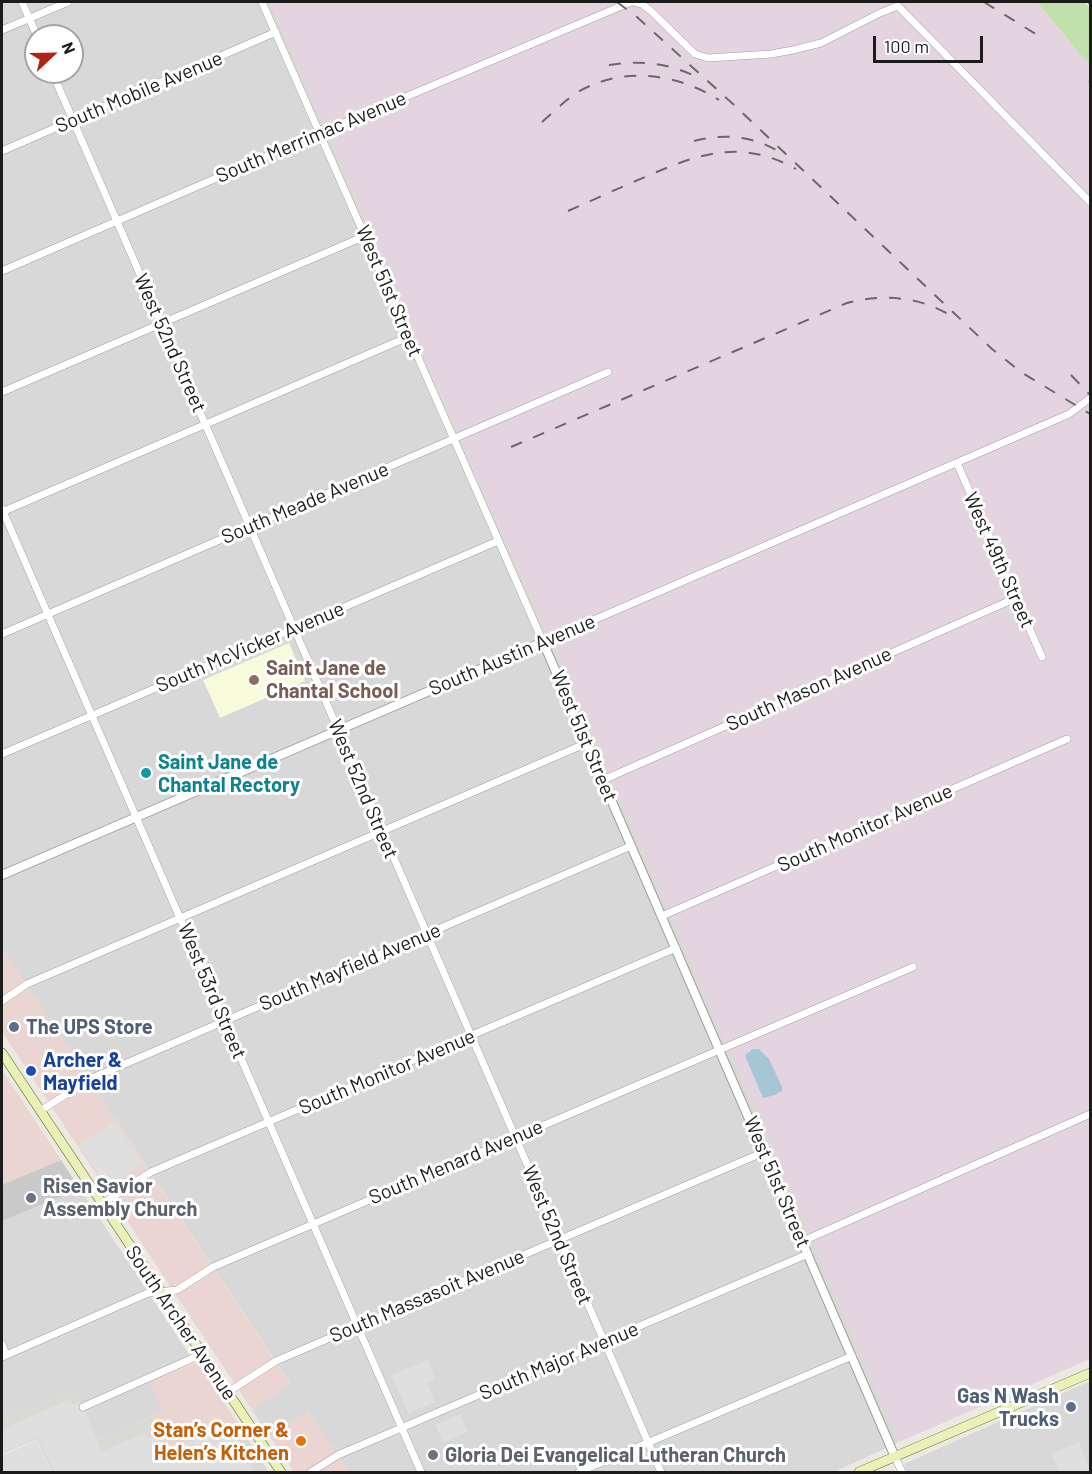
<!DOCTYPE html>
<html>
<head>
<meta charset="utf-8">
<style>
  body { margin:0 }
  #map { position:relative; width:1092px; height:1474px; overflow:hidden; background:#ebe9e1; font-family:Barlow,sans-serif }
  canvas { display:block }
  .frame { position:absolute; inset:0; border:3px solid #1b1b1b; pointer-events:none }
  .north { position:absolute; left:24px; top:24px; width:60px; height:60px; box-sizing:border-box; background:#fff; border:2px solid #a4a4a4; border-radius:50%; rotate:68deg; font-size:16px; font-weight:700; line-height:24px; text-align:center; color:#1b1b1b }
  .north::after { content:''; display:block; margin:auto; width:21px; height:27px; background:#b02415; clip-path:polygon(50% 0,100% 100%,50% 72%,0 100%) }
  .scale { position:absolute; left:873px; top:36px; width:110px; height:27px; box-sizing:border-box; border:3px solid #1b1b1b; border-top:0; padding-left:8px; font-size:18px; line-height:21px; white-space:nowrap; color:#1b1b1b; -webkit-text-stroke:4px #fff; paint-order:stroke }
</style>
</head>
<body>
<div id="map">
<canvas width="1092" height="1474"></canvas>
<div class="frame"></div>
<div class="north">N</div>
<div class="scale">100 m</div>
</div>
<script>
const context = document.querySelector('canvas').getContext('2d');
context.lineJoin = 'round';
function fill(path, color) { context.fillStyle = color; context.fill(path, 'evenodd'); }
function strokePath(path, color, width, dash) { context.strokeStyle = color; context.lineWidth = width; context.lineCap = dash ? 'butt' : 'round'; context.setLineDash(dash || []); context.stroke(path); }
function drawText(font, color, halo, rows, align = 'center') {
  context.font = font + ' Barlow,sans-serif'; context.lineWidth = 6; context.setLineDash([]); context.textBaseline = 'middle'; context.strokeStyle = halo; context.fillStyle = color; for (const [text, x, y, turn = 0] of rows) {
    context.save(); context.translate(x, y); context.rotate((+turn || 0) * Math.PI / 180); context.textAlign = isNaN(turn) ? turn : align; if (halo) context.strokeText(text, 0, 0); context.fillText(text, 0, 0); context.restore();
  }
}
fill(new Path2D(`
  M2,2h268l215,494 70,154 344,792 -65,30h-485l-41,-60 -38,25 -18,-27 38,-27 -288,-435zM36,36h36v36h-36z
  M80,1189l111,168 -43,19 15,35 -65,28 -23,-50 -51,23 -13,1 -9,4v-196z
  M1090,1381v91h-183l-3,-8z`), '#d9d8d8');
fill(new Path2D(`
  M2,948l288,436 -38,26 -250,-378z
  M2,1070l59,90 -59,25z
  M197,1362l40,60 -71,28 -14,-34 11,-5 -13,-30z
  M308,1412l41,60h-55l-24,-35z`), '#ebd5d2');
fill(new Path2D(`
  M270,2h767l44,53 9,8v1296l-191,83 -344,-792 -70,-154z`), '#e4d4df');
fill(new Path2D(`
  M289,643l16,38 -85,37 -17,-38z`), '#f8fbdb');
fill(new Path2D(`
  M61,1160l19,29 -78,32v-36z`), '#c9c9c9');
fill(new Path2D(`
  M75,1389l23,50 54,-23 14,34 71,-28 32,50h-217l-15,-33 -35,15v-37l9,-4 13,-1z`), '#dad9d3');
fill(new Path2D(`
  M1037,2h47l6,6v55l-9,-8z`), '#c1e1ac');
fill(new Path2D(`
  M114,1122l28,42 -34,23 -29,-42z
  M428,1360l7,19 -8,5 8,18 -27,11 -17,-38z
  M70,1399l3,6 7,-3 22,49 43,-18 3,5 9,-4 9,18 61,-27 3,6 5,-2 19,43h-200l-16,-35 -36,16v-24z
  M460,1414l8,18 -25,10 -8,-17z
  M37,1440l14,32h-49v-16z
  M1079,1442l11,30h-31l-8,-18z`), '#dfdfdf');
fill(new Path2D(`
  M753,1049h6l10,10 13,28v4l-7,4 -12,3 -17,-40 -1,-3z`), '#a6c6d5');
const minor = new Path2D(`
  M22,2l15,34
  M262,2l281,640 526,-228 21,-16
  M634,2l8,2 10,8 43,42 13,4 63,-4 22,-4 28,-7 59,-30 18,-7 192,196
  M2,30l66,-28
  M52,72l609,1400
  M2,151l274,-119
  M2,271l325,-141 304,-128
  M2,392l363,-156
  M957,463l85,194
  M2,509l419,963
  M2,512l406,-175
  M2,634l606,-262
  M2,754l496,-213
  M603,780l413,-182
  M662,916l405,-177
  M2,1001l25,-17 560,-241
  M40,1111l50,-32 541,-233
  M102,1204l49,-32 525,-224
  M803,1241l287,-127
  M2,1344l4,11
  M2,1357l146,-64 29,-3 36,-23 700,-300
  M228,1392l48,-31 488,-209
  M83,1407l119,-53
  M895,1457l7,15
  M311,1472l27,-17 470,-201
  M579,1472l273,-116`);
const tertiary = new Path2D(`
  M2,875l541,-233 352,815`);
const secondary = new Path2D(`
  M2,1053l279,419
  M859,1472l231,-99`);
strokePath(minor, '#9f9f9f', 8);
strokePath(tertiary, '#9f9f9f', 10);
strokePath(secondary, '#536410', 10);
strokePath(minor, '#fff', 7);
strokePath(tertiary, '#fff', 8);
strokePath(secondary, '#e9f1b9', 9);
strokePath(new Path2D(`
  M617,2l20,15 96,87 259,245 29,23 69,42
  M984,2l55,34
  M1088,2l2,2
  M609,65c32,-5 59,-2 88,12
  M1089,81l1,1
  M542,122c12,-10 23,-22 36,-30 44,-26 99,-19 141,8
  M694,141c28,-7 56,-6 82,9
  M568,211c25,-11 51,-23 77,-34 53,-23 96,-39 151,-8
  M1071,375l19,20
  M511,447l336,-144c33,-9 70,-7 101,11`), '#696969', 2, [12, 12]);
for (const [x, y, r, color] of [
  [254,680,6,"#8d6e63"],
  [146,773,6,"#0f9aa8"],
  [14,1027,6,"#5c6f8a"],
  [31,1071,6,"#1a4fb4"],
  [31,1198,6,"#6b7280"],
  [1071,1407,6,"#5c6f8a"],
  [301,1441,6,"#e8710a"],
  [433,1455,6,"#6b7280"]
]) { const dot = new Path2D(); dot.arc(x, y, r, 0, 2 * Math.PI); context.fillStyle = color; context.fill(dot); strokePath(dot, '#fff', 2); }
drawText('20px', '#1b1b1b', '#fff', [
  ["South Mobile Avenue",139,92,-23],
  ["South Merrimac Avenue",311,137,-23],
  ["West 51st Street",389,291,67],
  ["West 52nd Street",170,343,66],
  ["South Meade Avenue",305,503,-23],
  ["West 49th Street",999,560,66],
  ["South McVicker Avenue",250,647,-23],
  ["South Austin Avenue",512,655,-23],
  ["South Mason Avenue",809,689,-24],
  ["West 51st Street",584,736,67],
  ["West 52nd Street",363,789,67],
  ["South Monitor Avenue",865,828,-24],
  ["South Mayfield Avenue",350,967,-23],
  ["West 53rd Street",212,991,67],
  ["South Monitor Avenue",387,1072,-23],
  ["South Menard Avenue",456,1162,-23],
  ["West 51st Street",777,1182,67],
  ["West 52nd Street",557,1235,67],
  ["South Massasoit Avenue",427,1296,-23],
  ["South Archer Avenue",181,1323,56],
  ["South Major Avenue",559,1361,-23]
]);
drawText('bold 20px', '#785e54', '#fff', [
  ["Saint Jane de",266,668],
  ["Chantal School",266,691]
], 'left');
drawText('bold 20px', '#0d838f', '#fff', [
  ["Saint Jane de",158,762],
  ["Chantal Rectory",158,785]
], 'left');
drawText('bold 20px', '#4e5e75', '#fff', [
  ["The UPS Store",26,1027],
  ["Gas N Wash",1059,1396,"right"],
  ["Trucks",1059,1419,"right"]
], 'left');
drawText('bold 20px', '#164399', '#fff', [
  ["Archer &",43,1060],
  ["Mayfield",43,1083]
], 'left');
drawText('bold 20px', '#5b616d', '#fff', [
  ["Risen Savior",43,1186],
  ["Assembly Church",43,1209],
  ["Gloria Dei Evangelical Lutheran Church",445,1455]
], 'left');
drawText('bold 20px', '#c56008', '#fff', [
  ["Stan’s Corner &",289,1430],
  ["Helen’s Kitchen",289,1453]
], 'right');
</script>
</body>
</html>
